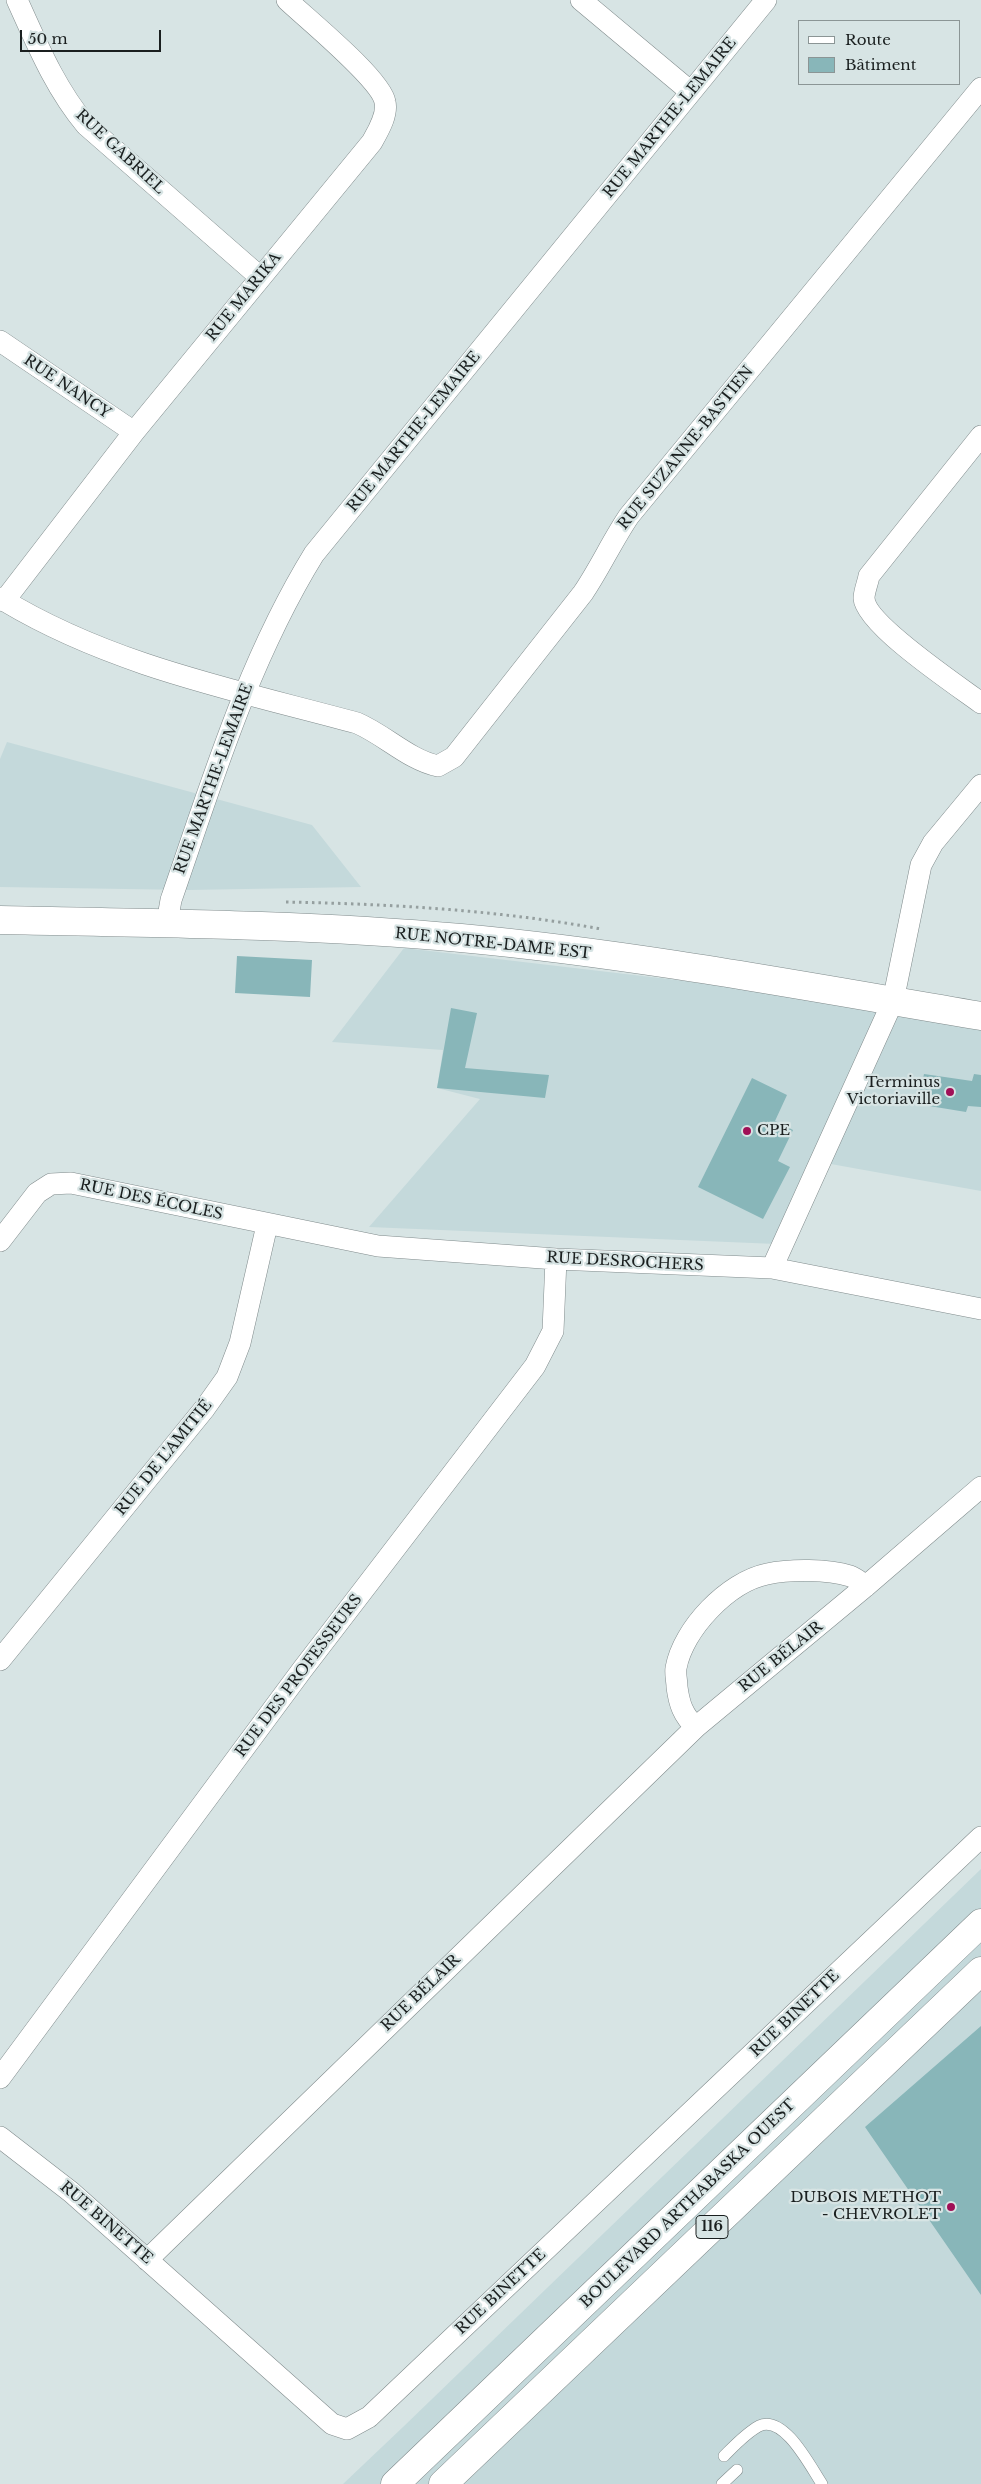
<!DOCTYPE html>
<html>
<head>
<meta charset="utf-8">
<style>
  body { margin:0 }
  #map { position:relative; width:981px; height:2484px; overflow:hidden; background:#d7e4e4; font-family:"Libre Baskerville",serif }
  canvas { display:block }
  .legend { position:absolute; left:798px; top:20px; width:162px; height:65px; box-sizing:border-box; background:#d7e4e4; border:1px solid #8b9595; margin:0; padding:6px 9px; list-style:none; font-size:15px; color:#1a1f1f }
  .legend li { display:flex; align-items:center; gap:10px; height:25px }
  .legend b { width:25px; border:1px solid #8b9595 }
  .scale { position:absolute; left:20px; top:30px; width:141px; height:22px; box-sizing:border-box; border:2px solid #1a1f1f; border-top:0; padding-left:6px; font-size:15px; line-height:18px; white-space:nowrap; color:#1a1f1f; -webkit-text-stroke:4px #d7e4e4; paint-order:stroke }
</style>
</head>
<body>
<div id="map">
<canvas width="981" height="2484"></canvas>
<ul class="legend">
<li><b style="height:6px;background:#fff"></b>Route</li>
<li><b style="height:14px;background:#88b6b9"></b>Bâtiment</li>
</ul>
<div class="scale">50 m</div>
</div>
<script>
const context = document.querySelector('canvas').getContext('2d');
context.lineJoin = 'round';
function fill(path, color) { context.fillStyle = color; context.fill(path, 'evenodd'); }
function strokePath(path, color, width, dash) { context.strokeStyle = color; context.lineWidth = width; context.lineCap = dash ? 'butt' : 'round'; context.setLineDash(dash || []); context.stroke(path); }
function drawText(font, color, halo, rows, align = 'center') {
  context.font = font + ' "Libre Baskerville",serif'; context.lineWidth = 4.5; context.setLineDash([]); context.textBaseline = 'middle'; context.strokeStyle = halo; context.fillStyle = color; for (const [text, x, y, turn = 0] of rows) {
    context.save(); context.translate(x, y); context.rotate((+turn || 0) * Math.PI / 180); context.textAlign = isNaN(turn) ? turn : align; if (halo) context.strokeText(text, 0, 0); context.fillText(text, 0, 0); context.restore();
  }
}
fill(new Path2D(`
  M7,742l305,83 49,62 -173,3 -188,-3v-128z
  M404,948l366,43 211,36v164l-167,-30 -38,83 -407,-17 111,-128 -43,-11 6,-38 -111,-8z
  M981,1869v615h-638l60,-57z`), '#c4d9db');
fill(new Path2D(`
  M237,956l75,4 -2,37 -75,-4z
  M451,1008l26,5 -12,55 84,7 -4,23 -108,-10z
  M924,1074l48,7 2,-7 7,1v32l-13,-1 -2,6 -49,-8z
  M752,1078l35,17 -12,26 18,9 -15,31 12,6 -27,52 -65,-32z
  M981,2026v269l-116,-168z`), '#88b6b9');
const lane = new Path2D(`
  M724,2456c10,-10 22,-23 35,-30 25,-12 51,40 63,58
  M722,2484l15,-14`);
const street = new Path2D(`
  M17,0c20,44 38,88 69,125l174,152
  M581,0l110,92
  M0,341l134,91
  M981,436l-112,140c-1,6 -5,16 -5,22 1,26 94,88 117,105
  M0,598c109,67 235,92 357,125 28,12 52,37 81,43l16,-9 129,-164c17,-25 29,-52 46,-77l352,-428
  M4,601l130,-169 238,-290c6,-11 16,-27 13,-40 -4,-23 -78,-83 -98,-102
  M167,923l4,-23c41,-118 77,-239 143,-346l452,-554
  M0,1241l37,-48 14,-9 20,-1 307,63 178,13 216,9 209,41
  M772,1268l121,-267 28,-136 12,-22 48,-58
  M0,1660l205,-252 22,-31 13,-34 27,-118
  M696,1727c-13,-11 -17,-24 -19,-40 0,-6 -2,-13 -1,-19 7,-39 52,-86 91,-94 23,-5 61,-5 83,2 6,2 11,7 16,10
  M0,2078l302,-408 233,-304 18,-35 3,-72
  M0,2137l71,55 261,232 15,5 22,-12 612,-580
  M147,2260l549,-533 170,-141 115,-99`);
const secondary = new Path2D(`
  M0,920c154,3 308,4 461,18 174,16 348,49 520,78`);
const primary = new Path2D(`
  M395,2484l586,-561
  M443,2484l538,-513`);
strokePath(lane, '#808b8c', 12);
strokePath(street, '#808b8c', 22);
strokePath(secondary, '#808b8c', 29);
strokePath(primary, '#808b8c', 29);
strokePath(new Path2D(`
  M286,902c105,2 211,8 315,27`), '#959f9f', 3, [2.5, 4]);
strokePath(lane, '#fff', 11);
strokePath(street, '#fff', 21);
strokePath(secondary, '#fff', 28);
strokePath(primary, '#fff', 28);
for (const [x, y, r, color] of [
  [950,1092,5,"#a01057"],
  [747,1131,5,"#a01057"],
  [951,2207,5,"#a01057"]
]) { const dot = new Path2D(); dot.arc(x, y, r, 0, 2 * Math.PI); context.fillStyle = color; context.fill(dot); strokePath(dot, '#d7e4e4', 2); }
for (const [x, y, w] of [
  [712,2227,32]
]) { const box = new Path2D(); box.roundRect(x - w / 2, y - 11.5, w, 23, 4); context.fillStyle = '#d7e4e4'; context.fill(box); strokePath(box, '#1a1f1f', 1); }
drawText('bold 14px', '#1a1f1f', null, [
  ["116",712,2227]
]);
drawText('15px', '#1a1f1f', '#d7e4e4', [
  ["RUE MARTHE-LEMAIRE",670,118,-51],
  ["RUE GABRIEL",120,152,43],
  ["RUE MARIKA",244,297,-51],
  ["RUE NANCY",67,387,34],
  ["RUE MARTHE-LEMAIRE",414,432,-51],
  ["RUE SUZANNE-BASTIEN",686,448,-51],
  ["RUE MARTHE-LEMAIRE",214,779,-70],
  ["RUE NOTRE-DAME EST",493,944,6],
  ["RUE DES ÉCOLES",151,1200,12],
  ["RUE DESROCHERS",625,1262,3],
  ["RUE DE L'AMITIÉ",164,1458,-51],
  ["RUE BÉLAIR",781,1657,-39],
  ["RUE DES PROFESSEURS",299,1676,-53],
  ["RUE BÉLAIR",421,1993,-44],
  ["RUE BINETTE",795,2014,-44],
  ["BOULEVARD ARTHABASKA OUEST",688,2204,-44],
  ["RUE BINETTE",106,2223,41],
  ["RUE BINETTE",501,2292,-43]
]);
drawText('15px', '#1a1f1f', '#d7e4e4', [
  ["Terminus",940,1083],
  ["Victoriaville",940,1100],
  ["CPE",757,1131,"left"],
  ["DUBOIS METHOT",941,2198],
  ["- CHEVROLET",941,2215]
], 'right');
</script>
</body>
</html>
